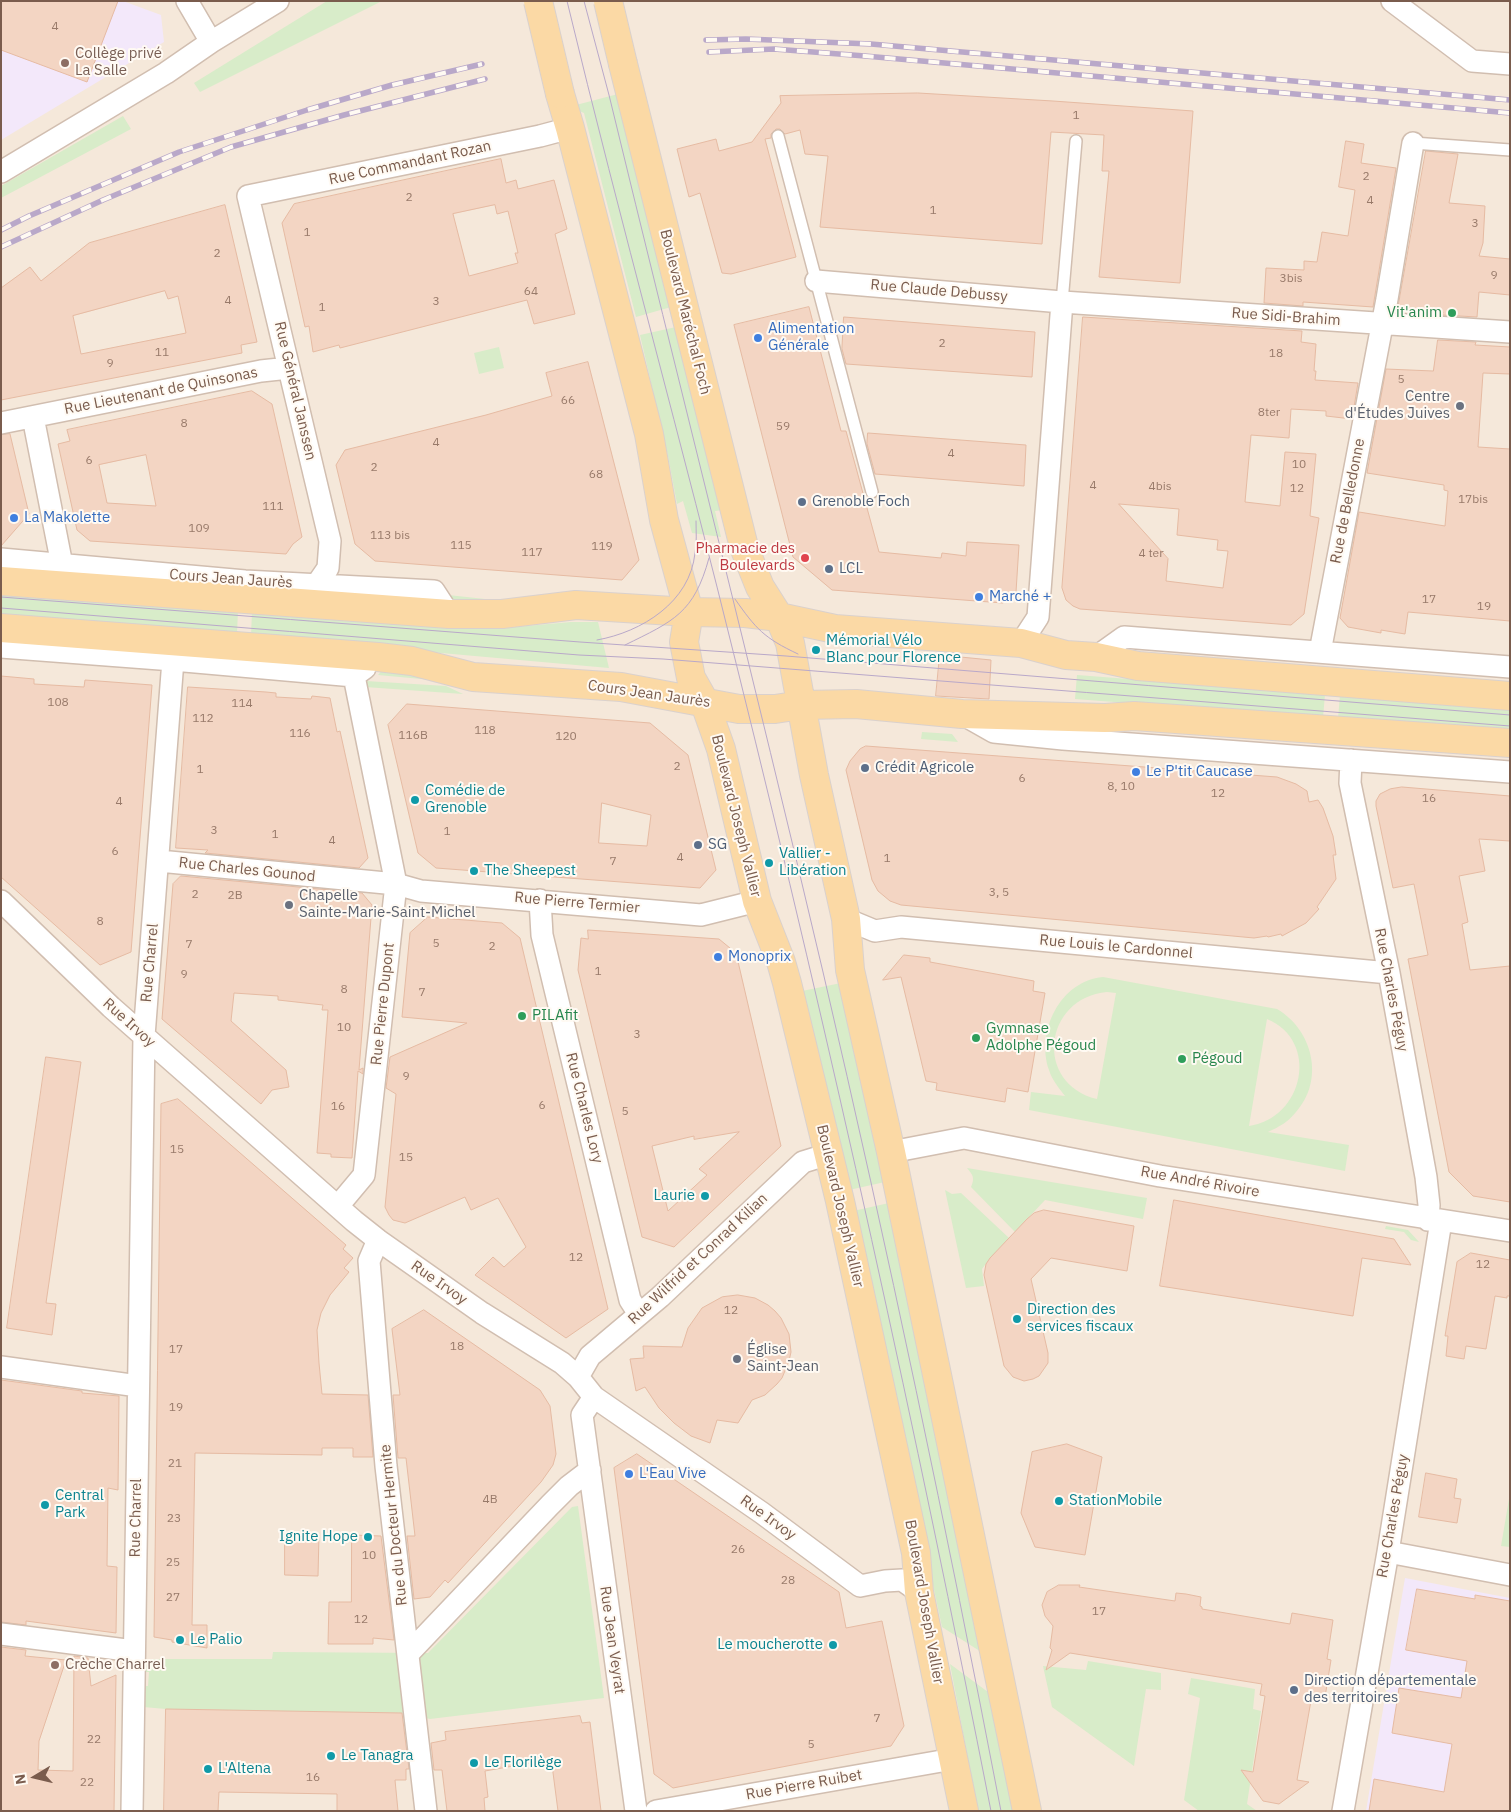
<!DOCTYPE html>
<html>
<head>
<meta charset="utf-8">
<style>
  body { margin:0 }
  #map { position:relative; width:1511px; height:1812px; overflow:hidden; background:#fdf6ec; font-family:"IBM Plex Sans",sans-serif }
  canvas { display:block }
  .frame { position:absolute; inset:0; border:2px solid #7a5c4d; pointer-events:none }
  .north { position:absolute; left:10px; top:1752px; width:50px; height:50px; -webkit-text-stroke:4px #fffaf3; paint-order:stroke; rotate:261deg; font-size:14px; font-weight:700; line-height:20px; text-align:center; color:#7a5c4d }
  .north::after { content:''; display:block; margin:auto; width:18px; height:22px; background:#7a5c4d; clip-path:polygon(50% 0,100% 100%,50% 72%,0 100%) }
</style>
</head>
<body>
<div id="map">
<canvas width="1511" height="1812"></canvas>
<div class="frame"></div>
<div class="north">N</div>
</div>
<script>
const context = document.querySelector('canvas').getContext('2d');
context.lineJoin = 'round';
function fill(path, color) { context.fillStyle = color; context.fill(path, 'evenodd'); }
function strokePath(path, color, width, dash) { context.strokeStyle = color; context.lineWidth = width; context.lineCap = dash ? 'butt' : 'round'; context.setLineDash(dash || []); context.stroke(path); }
function drawText(font, color, halo, rows, align = 'center') {
  context.font = font + ' "IBM Plex Sans",sans-serif'; context.lineWidth = 4; context.setLineDash([]); context.textBaseline = 'middle'; context.strokeStyle = halo; context.fillStyle = color; for (const [text, x, y, turn = 0] of rows) {
    context.save(); context.translate(x, y); context.rotate((+turn || 0) * Math.PI / 180); context.textAlign = isNaN(turn) ? turn : align; if (halo) context.strokeText(text, 0, 0); context.fillText(text, 0, 0); context.restore();
  }
}
fill(new Path2D(`
  M1,1h1509v1810h-1509z`), '#f5e8da');
fill(new Path2D(`
  M1,1h122l38,14 3,27 -163,98z
  M1405,1578l105,20v213h-144z`), '#f3e8fa');
fill(new Path2D(`
  M327,1h55l-182,91 -6,-9z
  M618,94l53,213 -35,10 -52,-204 -7,-3 -1,-5z
  M123,116l8,13 -130,69v-12z
  M676,327l47,183 -8,1 6,26 -29,-4 -9,-32 -6,3 -9,-48 -28,-121z
  M499,347l5,21 -25,6 -5,-21z
  M1,591l237,19 -1,24 -236,-18z
  M448,595l56,6 -51,5z
  M252,611l241,18 78,-7h27l11,46 -358,-32z
  M388,664l44,16 -54,-5z
  M1077,675l248,19 -2,24 -248,-19z
  M366,681l80,5 17,8 -98,-7z
  M1340,695l170,14v23l-172,-13z
  M922,732l30,2 6,8 -37,-3z
  M1103,977l174,32c36,21 48,71 19,103 -8,10 -17,15 -28,20l81,13 -4,26 -316,-61 2,-18 34,4c-6,-8 -13,-16 -16,-26 -13,-39 11,-89 54,-93zM1107,992l9,1 -19,106c-63,-15 -54,-101 10,-107zM1267,1019c53,22 37,99 -18,107z
  M841,983l44,199 -36,8 -47,-199z
  M967,1168l180,30 -4,21 -98,-19 -30,32 -44,-45c4,-9 2,-12 -4,-19z
  M945,1190l7,4 9,-1 48,45 -19,20 -8,11 2,17 -18,2z
  M889,1203l97,452 -44,-28 -89,-416z
  M1386,1226l22,4 11,12 -8,-2 -7,-8 -19,-3z
  M1510,1493v54l-9,-1z
  M578,1506l26,192 -174,21 -25,-6 -239,-4 -23,-2 1,-21h4l1,-14h-5l1,-13h127l1,-7 155,1 144,-146z
  M1088,1661l73,12v17l-15,-1 -12,77 -82,-59 -9,-41 43,4z
  M950,1664l42,31 23,116h-37z
  M1191,1678l64,11 -2,20 8,2 -14,93 10,7h-58l-15,-11 16,-102 -12,-4z`), '#d8ecc9');
const building = new Path2D(`
  M1,1h117l-31,81 -86,-32z
  M918,93l135,8 140,10 -13,172 -81,-6 10,-106h-7l2,-36 -53,-3 -9,112 -222,-17 8,-71 -23,-2 -5,-24 -15,4 -5,-5h-4l-5,5v4l-6,1 31,118 -65,17 -9,-1 -22,-80 -11,4 -12,-48 39,-10 3,12 33,-9 29,-39 -1,-7z
  M1346,141l18,3 -3,19 35,5 -23,139 -70,-5v4l-39,-3 2,-35 38,2v-9l13,1 5,-30 26,4 7,-46 -16,-3z
  M1426,151l32,3 -9,49 36,3 -2,37 -4,13 31,3v36l-31,-3 -2,25 -35,-2 1,-3 -45,-3z
  M501,159l5,24 10,-3 2,9 36,-9 13,49 -12,5 20,80 -41,10 -7,-24 -187,48 -1,-3 -26,7 -4,-26 -4,1 -23,-104 12,-19zM495,205l2,9 11,-3 10,42h-3l3,10 -49,13 -16,-62z
  M225,205l32,137 -16,3 1,8 -241,47v-112l29,-21 11,14 48,-38zM165,291l3,8 10,-3 8,37 -105,21 -8,-38z
  M809,307l32,124h5l33,121 62,6 1,-5 24,3 1,-14 52,3 -3,47 -13,11 -171,-13 -39,-33 -59,-232z
  M844,317l191,15 -3,45 -186,-13 -4,-15z
  M1083,317l219,14 -1,11 15,2 -2,27h2l-1,9 43,3 -6,36 -26,-3v-5l-35,-2 -2,29 -38,-3 -6,67 35,4 5,-54 31,2 -6,62 9,2 -15,96 -13,11 -211,-16 -7,-3 -7,-6 -4,-12zM1119,504l60,5 -2,26 41,5 -1,10 11,1 -5,37 -57,-7 2,-22z
  M1438,340l38,2 -1,3 35,2v27l-27,-1 -5,74 32,2v172l-102,-9 -3,22 -24,-4v3l-33,-6 -8,-9 19,-106 86,14 3,-35 -4,-1v-5l-77,-12 19,-104 47,2z
  M588,362l51,198 -17,20 -247,-19 -20,-17 -19,-79 9,-15 141,-35 66,-19 -6,-23z
  M252,391l20,13 30,133 -9,7 -7,10 -196,-13 -13,-11 -19,-86 12,-3 -3,-11zM146,455l10,51 -49,-3 -8,-38z
  M868,433l158,12 -2,41 -149,-12 -8,-30z
  M10,434l19,80 -28,32v-111z
  M940,655l51,5 -2,39 -53,-3z
  M1,676l33,3v5l50,3 1,-7 67,5 -21,267 -31,13 -99,-88z
  M188,687l78,5 10,1v4l35,2 1,-3 18,2 7,34 3,-1 28,127 -9,10 -154,-15 3,-3 -32,-2z
  M407,704l243,19 38,32 28,115 -16,18 -264,-20 -18,-15 -30,-128zM602,803l49,12 -4,31 -48,-3z
  M866,746l411,31 19,7 11,7 2,11 9,-2 5,8 10,28 3,19h-3l3,24 -19,28 2,2 -13,14 -24,13 -1,-2 -13,3 -1,-1 -13,2 -353,-33 -11,-4 -12,-10 -6,-11 -26,-110 4,-9 10,-12z
  M1402,787l108,9v45l-31,-2 6,32 -26,5 9,46 -6,2 8,46 40,-4v236l-37,-6 -24,-24 -41,-213 20,-4 -14,-71 -21,4 -17,-82v-5l4,-7 10,-5z
  M181,876l181,17 10,12 -13,165 4,-2v6l-5,-3 -6,87 -21,-1v-3l-14,-1 11,-143h-6l1,-5 -45,-5v-4l-44,-3 -3,28 55,49 3,17 -17,3 -11,14 -99,-85 11,-135z
  M428,917l74,6 18,15 88,371 -42,29 -91,-63 18,-18 11,10 22,-20 -28,-49 -27,12 -6,-13 -60,26 -12,-3 -4,-5 -4,-8 11,-113 -10,-6 4,-31 77,-34 -65,-6 8,-84z
  M588,930l131,9 17,14 45,193 -107,101 -32,-10 -64,-267 3,-32 7,1zM739,1132l-40,37 8,6 -39,36 -16,-65 42,-10v3z
  M904,955l26,3v4l104,19 -1,10 12,2 -17,99 -21,-4 -2,14 -69,-12 1,-7 -11,-2 -25,-104 -18,3z
  M46,1057l35,5 -35,241 10,1 -4,31 -45,-7z
  M178,1099l168,146 -3,4 10,9 -9,10 5,4 -19,23 -9,18 -4,17 2,33 3,31 46,1 5,62h-20v-9h-31v7l-127,-2 -3,172h15v23l-35,-6v-2l-18,-3 7,-533z
  M1174,1200l220,39 17,26 -49,-7 -9,58 -193,-30z
  M1044,1210l90,16 -7,45 -76,-13 -20,21 17,74v10l-9,13 -6,3 -9,2 -11,-4 -9,-11 -20,-91 2,-11 4,-6 37,-39 7,-6z
  M1471,1253l39,7v36h-3v2l-12,-2 -9,53 -20,-3 -2,13 -18,-3 2,-20h-3l12,-74z
  M738,1295l17,3 13,7 7,6 6,7 8,16 2,18 -2,9 -7,17 -5,6 -12,11 -13,5 -14,23 -21,-3 -7,23 -19,-7 -17,-13 -15,-15 -14,-21 -9,4 -6,-32 14,-1 -1,-12 39,1 6,-19 14,-20 20,-11z
  M424,1310l116,80 10,16 6,48 -3,11 -12,17 -93,101 -3,-3 -15,17 -16,2 -7,-63h8l-9,-78h-8l-5,-63h7l-8,-66z
  M1,1380l81,11v2l37,3 -1,94 -10,-2 -1,78 10,1 -1,66 -90,-12v4l-25,-3z
  M1067,1444l35,13 -17,98 -50,-8 -14,-34 11,-61z
  M637,1454l202,138 7,36 36,-7 22,105 -13,20 -218,42 -19,-14 -40,-306z
  M1426,1473l31,6 -3,19 7,1 -4,24 -38,-6z
  M285,1534l34,1 -1,41 -33,-1z
  M352,1535l29,1 13,104 -21,-2v6h-45l1,-42h22z
  M1059,1585h21l-1,2 96,14 1,-8 10,1 15,3 -1,9 2,1v2l88,15 2,-11 41,7 -6,39 4,1 -6,37 -13,-2 -15,85 12,2 -30,22 -16,-3 -22,-31 12,2 12,-76 -5,-1 2,-11 -192,-31 -24,17 6,-20 -2,-2 3,-22 -8,-10 -3,-11 5,-13z
  M1417,1589l58,10v-4l35,6v210h-141l5,-32 70,13 8,-48 -60,-11 7,-45 62,10 6,-37 -61,-11z
  M1,1647l25,3 -1,6 41,4 -27,81 -1,29 35,1 1,-115 14,2 3,28 25,-11 -2,136h-113z
  M166,1709l236,4 7,56h-3v11h-11l3,31h-61v-17l-118,-2 -1,19h-54z
  M580,1716l2,7 8,-1 11,89h-43l-6,-46 -22,3v-5l-45,8 3,26 -4,1 1,13h-38l-5,-41h-8l-3,-27 15,-3 -1,-8z`);
fill(building, '#f3d5c3');
strokePath(building, '#e6bba3', 1);
const lane = new Path2D(`
  M778,136l94,356
  M1413,143l97,7
  M1062,302l14,-161`);
const street = new Path2D(`
  M187,1l24,41
  M1392,1l80,60 38,3
  M1,172l165,-99 45,-31 67,-41
  M816,281l246,21 448,30
  M33,417l29,148
  M1,423l260,-52 28,-3
  M1,559l244,22 189,10 15,23
  M317,584l11,-16 2,-27 -82,-345 292,-60 30,-8
  M1021,643l17,-26 24,-315
  M1,647l172,13 181,16 11,-8
  M1320,652l67,-353 26,-156
  M1096,657l28,-20 386,30
  M964,715l30,17 69,7 447,33
  M1351,760l-1,23 39,190 37,204 3,28 -1,15
  M159,861l237,23 25,7 280,24 56,-14
  M540,900l2,35 88,365 9,14
  M1,901l110,106 243,214 24,19 104,73 80,50 16,14 16,20 168,116 98,73 25,-5 17,-1 17,12
  M846,919l29,12 26,-4 488,46
  M891,1152l73,-14 196,38 350,55
  M338,1206l26,-31 32,-291 -42,-208
  M378,1240l-9,21 17,205 40,345
  M1,1367l137,19
  M578,1377l12,-21 70,-59 143,-135 26,-8
  M594,1397l-12,18 54,396
  M1388,1552l122,23
  M1,1634l133,17
  M409,1653l141,-148 19,-19 21,-16
  M132,1811l12,-775 29,-376
  M656,1811l297,-52
  M1343,1811l45,-259 53,-331`);
const primary = new Path2D(`
  M623,64l121,483 16,40 19,30 11,26 24,132 32,144 4,51 41,182 136,659
  M560,94l10,34 79,306 15,86 25,92 -5,30 7,36 13,23 17,48 36,152 24,61 6,21 53,218 76,352 3,39 45,219
  M1,581l448,33h53l74,-9 113,7 56,1 34,4 56,12 186,14 45,12 30,2 42,9 372,30
  M1,628l377,29 34,4 61,16 148,10 118,22h36l26,-4 55,-1 106,10 143,4 29,-2 376,27`);
strokePath(lane, '#d1beb0', 14);
strokePath(street, '#d1beb0', 24);
strokePath(primary, '#dad1cd', 30);
strokePath(lane, '#fff', 11);
strokePath(street, '#fff', 21);
strokePath(primary, '#fbd9a5', 28);
strokePath(new Path2D(`
  M567,1c54,224 116,446 171,670 94,378 178,758 253,1140
  M584,1l25,94c71,293 145,584 214,877 65,278 124,558 178,839
  M1,597l579,45 206,14 724,59
  M735,599c21,30 29,39 63,55
  M1,608l578,47 84,4 847,67
  M597,640c45,-8 93,-38 98,-87 2,-11 1,-21 1,-32
  M625,645c49,-24 69,-32 84,-87`), '#b9a8c9', 1);
const rail = new Path2D(`
  M706,40l40,-1 125,5 639,56
  M709,52l65,-3 91,7 645,57
  M1,230l28,-14 150,-64 128,-42 85,-25 90,-21
  M1,247l102,-47 128,-53 113,-32 141,-36`);
strokePath(rail, '#b9a8c9', 5.5);
strokePath(rail, '#fffaf3', 4, [11]);
const primaryBridge = new Path2D(`
  M538,1l22,93
  M608,1l15,63`);
strokePath(primaryBridge, '#dad1cd', 30, []);
strokePath(primaryBridge, '#fbd9a5', 28);
for (const [x, y, r, color] of [
  [65,63,5,"#8d6e63"],
  [1452,313,5,"#2e9e5b"],
  [758,338,5,"#3f7fe0"],
  [1460,406,5,"#6b7280"],
  [802,502,5,"#5c6f8a"],
  [14,518,5,"#3f7fe0"],
  [805,558,5,"#e0444e"],
  [829,569,5,"#5c6f8a"],
  [979,597,5,"#3f7fe0"],
  [816,650,5,"#0f9aa8"],
  [865,768,5,"#5c6f8a"],
  [1136,772,5,"#3f7fe0"],
  [415,800,5,"#0f9aa8"],
  [698,845,5,"#5c6f8a"],
  [769,863,5,"#0f9aa8"],
  [474,871,5,"#0f9aa8"],
  [289,905,5,"#6b7280"],
  [718,957,5,"#3f7fe0"],
  [522,1016,5,"#2e9e5b"],
  [976,1038,5,"#2e9e5b"],
  [1182,1059,5,"#2e9e5b"],
  [705,1196,5,"#0f9aa8"],
  [1017,1319,5,"#0f9aa8"],
  [737,1359,5,"#6b7280"],
  [629,1474,5,"#3f7fe0"],
  [1059,1501,5,"#0f9aa8"],
  [45,1505,5,"#0f9aa8"],
  [368,1537,5,"#0f9aa8"],
  [180,1640,5,"#0f9aa8"],
  [833,1645,5,"#0f9aa8"],
  [55,1665,5,"#8d6e63"],
  [1294,1690,5,"#5c6f8a"],
  [331,1756,5,"#0f9aa8"],
  [474,1763,5,"#0f9aa8"],
  [208,1769,5,"#0f9aa8"]
]) { const dot = new Path2D(); dot.arc(x, y, r, 0, 2 * Math.PI); context.fillStyle = color; context.fill(dot); strokePath(dot, '#fffaf3', 2); }
drawText('12px', '#987a6a', null, [
  ["4",55,27],
  ["1",1076,116],
  ["2",1366,177],
  ["2",409,198],
  ["4",1370,201],
  ["1",933,211],
  ["3",1475,224],
  ["1",307,233],
  ["2",217,254],
  ["9",1494,276],
  ["3bis",1291,279],
  ["64",531,292],
  ["4",228,301],
  ["3",436,302],
  ["1",322,308],
  ["2",942,344],
  ["11",162,353],
  ["18",1276,354],
  ["9",110,364],
  ["5",1401,380],
  ["66",568,401],
  ["8ter",1269,413],
  ["8",184,424],
  ["59",783,427],
  ["4",436,443],
  ["4",951,454],
  ["6",89,461],
  ["10",1299,465],
  ["2",374,468],
  ["68",596,475],
  ["4",1093,486],
  ["4bis",1160,487],
  ["12",1297,489],
  ["17bis",1473,500],
  ["111",273,507],
  ["109",199,529],
  ["113 bis",390,536],
  ["115",461,546],
  ["119",602,547],
  ["117",532,553],
  ["4 ter",1151,554],
  ["17",1429,600],
  ["19",1484,607],
  ["108",58,703],
  ["114",242,704],
  ["112",203,719],
  ["118",485,731],
  ["116",300,734],
  ["116B",413,736],
  ["120",566,737],
  ["2",677,767],
  ["1",200,770],
  ["6",1022,779],
  ["8, 10",1121,787],
  ["12",1218,794],
  ["16",1429,799],
  ["4",119,802],
  ["3",214,831],
  ["1",447,832],
  ["1",275,835],
  ["4",332,841],
  ["6",115,852],
  ["4",680,858],
  ["1",887,859],
  ["7",613,862],
  ["3, 5",999,893],
  ["2",195,895],
  ["2B",235,896],
  ["8",100,922],
  ["5",436,944],
  ["7",189,945],
  ["2",492,947],
  ["1",598,972],
  ["9",184,975],
  ["8",344,990],
  ["7",422,993],
  ["10",344,1028],
  ["3",637,1035],
  ["9",406,1077],
  ["6",542,1106],
  ["16",338,1107],
  ["5",625,1112],
  ["15",177,1150],
  ["15",406,1158],
  ["12",576,1258],
  ["12",1483,1265],
  ["12",731,1311],
  ["18",457,1347],
  ["17",176,1350],
  ["19",176,1408],
  ["21",175,1464],
  ["4B",490,1500],
  ["23",174,1519],
  ["26",738,1550],
  ["10",369,1556],
  ["25",173,1563],
  ["28",788,1581],
  ["27",173,1598],
  ["17",1099,1612],
  ["12",361,1620],
  ["7",877,1719],
  ["22",94,1740],
  ["5",811,1745],
  ["16",313,1778],
  ["22",87,1783]
]);
drawText('15px', '#785e54', '#fffaf3', [
  ["Collège privé",75,54],
  ["La Salle",75,71],
  ["Crèche Charrel",65,1665]
], 'left');
drawText('15px', '#7a5c4d', '#fffaf3', [
  ["Rue Commandant Rozan",410,163,-12],
  ["Rue Claude Debussy",939,291,5],
  ["Boulevard Maréchal Foch",685,312,76],
  ["Rue Sidi-Brahim",1286,317,4],
  ["Rue Lieutenant de Quinsonas",161,391,-11],
  ["Rue Général Janssen",295,391,77],
  ["Rue de Belledonne",1348,501,-79],
  ["Cours Jean Jaurès",231,579,4],
  ["Cours Jean Jaurès",649,694,8],
  ["Boulevard Joseph Vallier",736,816,76],
  ["Rue Charles Gounod",247,870,6],
  ["Rue Pierre Termier",577,903,5],
  ["Rue Louis le Cardonnel",1116,947,5],
  ["Rue Charrel",150,963,-85],
  ["Rue Charles Péguy",1391,990,79],
  ["Rue Pierre Dupont",383,1004,-84],
  ["Rue Irvoy",129,1023,42],
  ["Rue Charles Lory",584,1108,76],
  ["Rue André Rivoire",1200,1182,10],
  ["Boulevard Joseph Vallier",840,1206,77],
  ["Rue Wilfrid et Conrad Kilian",698,1259,-43],
  ["Rue Irvoy",439,1283,35],
  ["Rue Charles Péguy",1393,1516,-80],
  ["Rue Charrel",136,1518,-89],
  ["Rue Irvoy",768,1518,36],
  ["Rue du Docteur Hermite",394,1525,-96],
  ["Boulevard Joseph Vallier",924,1602,80],
  ["Rue Jean Veyrat",612,1640,82],
  ["Rue Pierre Ruibet",804,1785,-10]
]);
drawText('15px', '#27864d', '#fffaf3', [
  ["Vit'anim",1442,313,"right"],
  ["PILAfit",532,1016],
  ["Gymnase",986,1029],
  ["Adolphe Pégoud",986,1046],
  ["Pégoud",1192,1059]
], 'left');
drawText('15px', '#366cbe', '#fffaf3', [
  ["Alimentation",768,329],
  ["Générale",768,346],
  ["La Makolette",24,518],
  ["Marché +",989,597],
  ["Le P'tit Caucase",1146,772],
  ["Monoprix",728,957],
  ["L'Eau Vive",639,1474]
], 'left');
drawText('15px', '#5b616d', '#fffaf3', [
  ["Centre",1450,397,"right"],
  ["d'Études Juives",1450,414,"right"],
  ["Chapelle",299,896],
  ["Sainte-Marie-Saint-Michel",299,913],
  ["Église",747,1350],
  ["Saint-Jean",747,1367]
], 'left');
drawText('15px', '#4e5e75', '#fffaf3', [
  ["Grenoble Foch",812,502],
  ["LCL",839,569],
  ["Crédit Agricole",875,768],
  ["SG",708,845],
  ["Direction départementale",1304,1681],
  ["des territoires",1304,1698]
], 'left');
drawText('15px', '#be3a42', '#fffaf3', [
  ["Pharmacie des",795,549],
  ["Boulevards",795,566]
], 'right');
drawText('15px', '#0d838f', '#fffaf3', [
  ["Mémorial Vélo",826,641],
  ["Blanc pour Florence",826,658],
  ["Comédie de",425,791],
  ["Grenoble",425,808],
  ["Vallier -",779,854],
  ["Libération",779,871],
  ["The Sheepest",484,871],
  ["Laurie",695,1196,"right"],
  ["Direction des",1027,1310],
  ["services fiscaux",1027,1327],
  ["Central",55,1496],
  ["Park",55,1513],
  ["StationMobile",1069,1501],
  ["Ignite Hope",358,1537,"right"],
  ["Le Palio",190,1640],
  ["Le moucherotte",823,1645,"right"],
  ["Le Tanagra",341,1756],
  ["Le Florilège",484,1763],
  ["L'Altena",218,1769]
], 'left');
</script>
</body>
</html>
